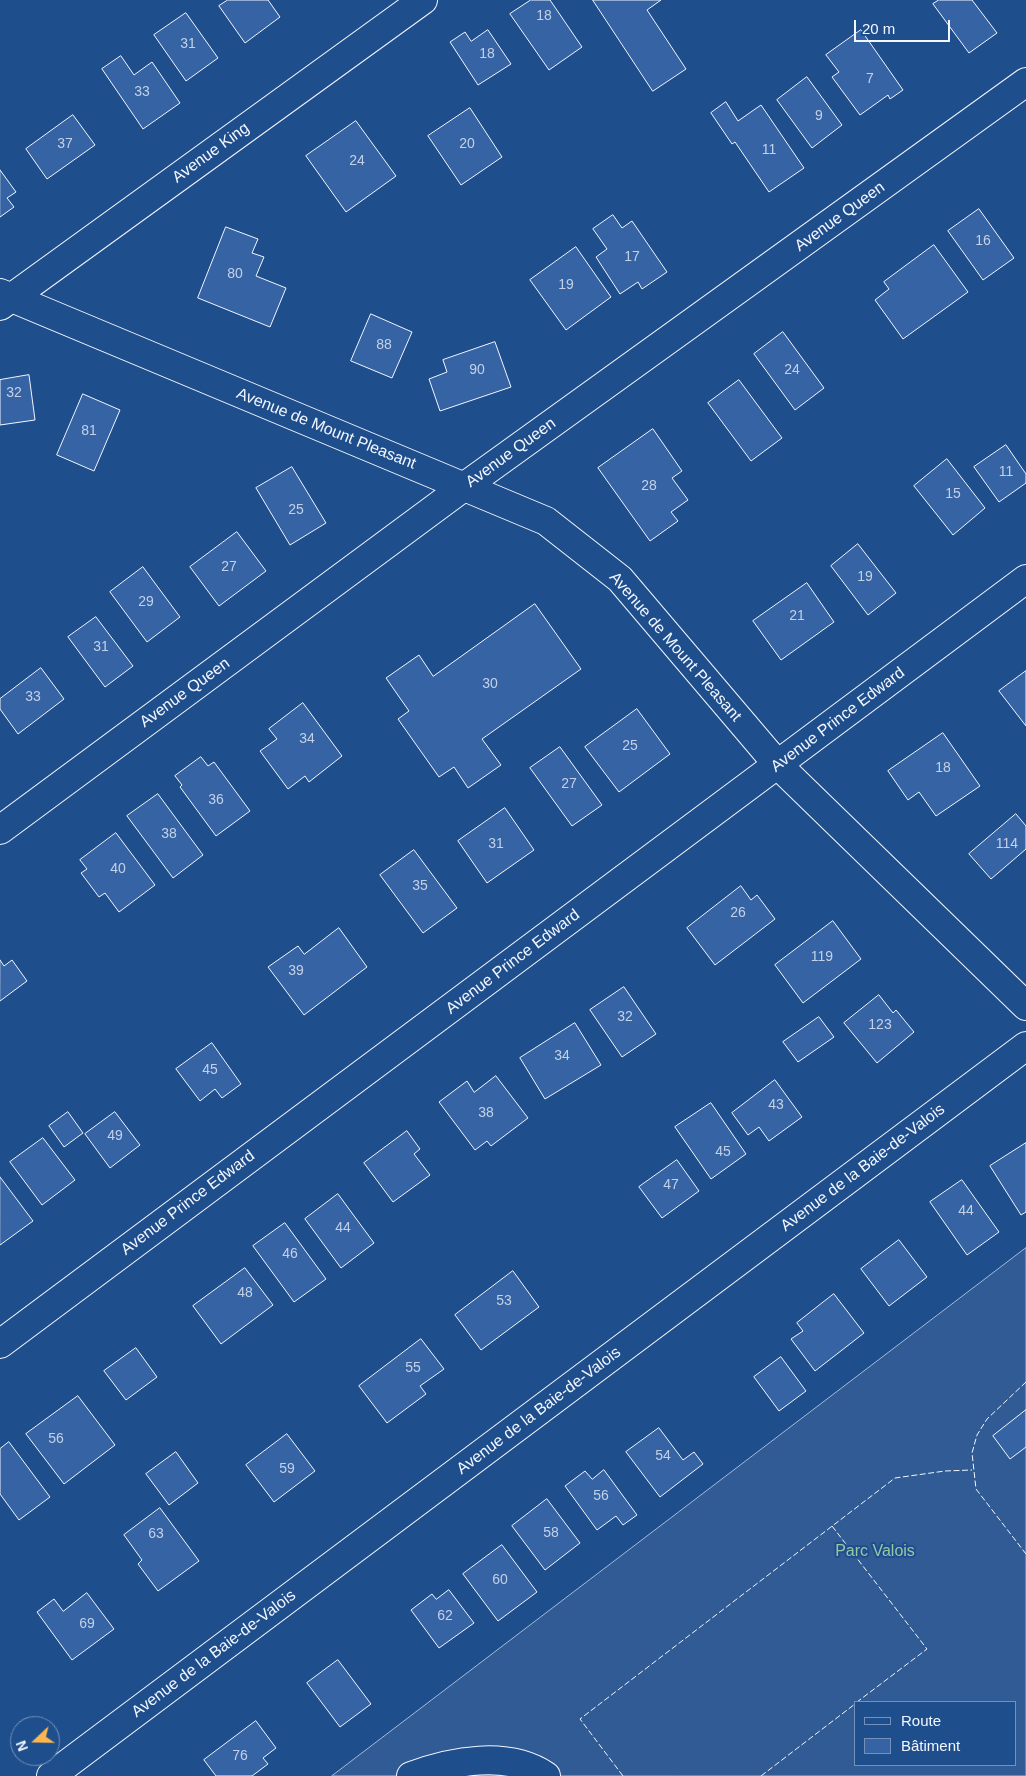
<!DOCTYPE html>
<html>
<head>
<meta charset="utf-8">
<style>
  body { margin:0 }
  #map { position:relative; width:1026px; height:1776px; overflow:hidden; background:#1f4e8c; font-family:Helvetica,sans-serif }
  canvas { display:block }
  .legend { position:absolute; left:854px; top:1701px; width:162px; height:65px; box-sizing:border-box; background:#1f4e8c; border:1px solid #7391ba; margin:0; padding:6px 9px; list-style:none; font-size:15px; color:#f2f6ff }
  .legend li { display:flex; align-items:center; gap:10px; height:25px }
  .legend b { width:25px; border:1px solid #7391ba }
  .north { position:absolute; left:10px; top:1716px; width:50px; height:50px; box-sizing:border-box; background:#1f4e8c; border:1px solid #7391ba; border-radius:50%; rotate:249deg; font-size:14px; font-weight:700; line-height:20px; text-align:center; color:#f2f6ff }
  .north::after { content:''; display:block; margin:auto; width:18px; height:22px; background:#ffb74d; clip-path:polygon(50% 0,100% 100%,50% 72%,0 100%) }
  .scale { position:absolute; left:854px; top:20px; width:96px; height:22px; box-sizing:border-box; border:2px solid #f2f6ff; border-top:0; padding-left:6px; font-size:15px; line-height:18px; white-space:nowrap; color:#f2f6ff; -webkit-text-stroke:4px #1f4e8c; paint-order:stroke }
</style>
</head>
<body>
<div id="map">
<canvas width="1026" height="1776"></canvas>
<ul class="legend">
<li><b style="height:6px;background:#1f4e8c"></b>Route</li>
<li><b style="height:14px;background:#3563a3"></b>Bâtiment</li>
</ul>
<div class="north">N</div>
<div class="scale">20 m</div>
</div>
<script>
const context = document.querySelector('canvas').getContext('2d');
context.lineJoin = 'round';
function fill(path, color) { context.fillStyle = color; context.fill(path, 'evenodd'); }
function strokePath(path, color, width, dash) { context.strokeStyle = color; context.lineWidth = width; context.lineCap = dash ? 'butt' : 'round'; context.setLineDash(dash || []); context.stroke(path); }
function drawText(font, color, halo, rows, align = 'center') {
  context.font = font + ' Helvetica,sans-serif'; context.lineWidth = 4; context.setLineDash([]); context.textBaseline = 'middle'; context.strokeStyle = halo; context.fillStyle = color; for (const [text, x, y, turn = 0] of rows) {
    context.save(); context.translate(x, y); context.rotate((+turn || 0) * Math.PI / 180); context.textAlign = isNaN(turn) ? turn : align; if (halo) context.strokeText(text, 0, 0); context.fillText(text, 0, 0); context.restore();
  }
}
const built = new Path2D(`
  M1026,1248v528h-694zM855,1702h160v63h-160z`);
fill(built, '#305b95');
strokePath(built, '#a8bbd7', 1);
const building = new Path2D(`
  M228,0h40l12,17 -35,26 -26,-37z
  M531,0h19l32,47 -33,23 -39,-56z
  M593,0h68l-14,10 39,59 -33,22z
  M939,0h33l25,33 -28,20 -36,-49z
  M186,13l32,45 -32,23 -32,-46z
  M488,30l23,34 -33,21 -28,-43 15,-10 6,9z
  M861,30l42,60 -13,9 -2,-4 -28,20 -28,-38 7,-5 -13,-17z
  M121,56l13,19 18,-13 28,41 -37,26 -41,-60z
  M807,77l35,48 -30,23 -35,-48z
  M726,102l12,19 23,-16 43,63 -35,24 -34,-50 -3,2 -21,-31z
  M470,108l32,49 -41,28 -33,-49z
  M73,115l22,30 -48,34 -21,-30z
  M356,121l40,55 -50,36 -40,-56z
  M0,170l16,22 -9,6 7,9 -14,10z
  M979,209l35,49 -31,22 -35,-49z
  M613,215l9,13 10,-7 35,51 -25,17 -4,-7 -18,12 -24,-37 11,-8 -14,-20z
  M226,227l32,12 -6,14 12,4 -8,19 30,12 -16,39 -72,-29z
  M934,245l34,47 -65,47 -28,-39 14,-11 -5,-7z
  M576,247l35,50 -45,33 -36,-50z
  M371,314l41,18 -20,46 -41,-17z
  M783,332l41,56 -29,22 -41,-56z
  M495,342l16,45 -71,24 -11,-32 18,-7 -4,-12z
  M29,375l6,45 -35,5v-45z
  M739,380l43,58 -31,23 -43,-58z
  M83,394l37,16 -26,61 -37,-16z
  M653,429l29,42 -10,7 16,22 -17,12 7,9 -28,20 -52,-73z
  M1006,445l20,29v9l-27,19 -25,-35z
  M947,459l38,49 -32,27 -39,-49z
  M292,467l34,56 -36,22 -34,-57z
  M237,532l29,39 -47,35 -29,-39z
  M858,544l38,49 -28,22 -37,-49z
  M143,567l37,50 -33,25 -37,-50z
  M807,583l27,39 -53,38 -28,-39z
  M535,604l46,65 -99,70 19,26 -33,23 -14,-21 -15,10 -41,-58 11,-8 -23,-33 33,-23 14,21z
  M96,617l37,49 -28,21 -37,-50z
  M41,668l23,31 -46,35 -18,-25v-10z
  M1026,671v55l-27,-35z
  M303,703l39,53 -33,26 -4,-6 -17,13 -28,-38 17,-12 -8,-10z
  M637,709l33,45 -51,38 -34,-45z
  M943,733l37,53 -44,30 -17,-24 -11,8 -20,-29z
  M560,747l42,58 -30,21 -42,-58z
  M201,757l7,9 6,-4 36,49 -34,25 -36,-49 2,-2 -7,-9z
  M158,794l45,61 -30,23 -46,-62z
  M505,808l29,42 -47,33 -29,-42z
  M1016,814l10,12v23l-35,30 -22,-25z
  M116,833l39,52 -36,27 -14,-19 -6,4 -18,-24 6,-4 -7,-9z
  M414,850l43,58 -34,25 -43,-58z
  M741,886l10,14 6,-5 18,24 -60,46 -28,-37z
  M833,921l28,38 -58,44 -28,-38z
  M339,928l28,39 -63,48 -36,-48 30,-21 6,8z
  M0,960l4,6 8,-6 15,21 -27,20z
  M624,987l32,47 -34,23 -32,-47z
  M879,995l14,18 3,-3 18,22 -37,31 -33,-40z
  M819,1017l15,20 -36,25 -15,-20z
  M575,1023l26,42 -56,34 -25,-41z
  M212,1043l29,41 -19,14 -7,-9 -15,12 -24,-32z
  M496,1076l32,42 -37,28 -4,-5 -12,9 -36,-48 28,-21 7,11z
  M775,1080l27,37 -33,24 -10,-14 -11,8 -16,-22z
  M711,1103l35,51 -35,25 -36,-52z
  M68,1112l15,21 -19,14 -15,-21z
  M115,1112l25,33 -30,23 -25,-34z
  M407,1131l13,18 -6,5 16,21 -37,27 -29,-39z
  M43,1138l32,42 -33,25 -32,-43z
  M1026,1143v69l-5,3 -31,-49z
  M677,1160l22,31 -37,27 -23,-31z
  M0,1177l33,44 -33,24z
  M962,1180l37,52 -32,23 -37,-53z
  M338,1194l36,49 -33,25 -36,-49z
  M285,1223l41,56 -32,23 -41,-56z
  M899,1240l28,37 -38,29 -28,-37z
  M245,1268l28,37 -52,39 -28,-38z
  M513,1271l26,36 -58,43 -26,-35z
  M834,1294l30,39 -49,38 -24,-32 12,-8 -6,-8z
  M421,1339l23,30 -24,17 6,8 -39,29 -28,-37z
  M136,1348l21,29 -31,23 -22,-29z
  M781,1357l25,34 -27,20 -25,-34z
  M78,1396l37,49 -51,39 -38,-50z
  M1026,1410v37l-16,12 -17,-23z
  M659,1428l24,32 11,-8 9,12 -43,33 -34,-45z
  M287,1434l28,37 -41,31 -28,-37z
  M9,1442l41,55 -31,23 -19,-26v-45z
  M176,1452l22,31 -29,22 -23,-31z
  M604,1470l33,45 -14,10 -7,-9 -19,14 -32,-44 20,-15 7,8z
  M547,1499l33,44 -35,27 -33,-44z
  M160,1508l39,53 -41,30 -20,-27 4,-4 -18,-25z
  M502,1545l35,47 -39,29 -35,-47z
  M449,1590l25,33 -35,25 -28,-38 21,-16 4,5z
  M87,1593l27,36 -42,31 -35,-48 17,-13 9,12z
  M338,1660l33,44 -31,23 -33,-44z
  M256,1721l20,27 -13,10 5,6 -16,12h-36l-12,-16z`);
fill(building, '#3563a3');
strokePath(building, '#f2f6ff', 1);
const minor = new Path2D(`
  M0,293l546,228 74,58 158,186 248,241
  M0,306l423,-306
  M0,830l465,-344 561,-404
  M0,1344l1026,-765
  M51,1776l975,-730
  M411,1776c40,-15 97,-26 135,0`);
strokePath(minor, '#f2f6ff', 30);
strokePath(minor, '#1f4e8c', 28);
strokePath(new Path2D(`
  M1026,1382l-39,37 -10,16 -5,18 4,36 50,65
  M832,1526l95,123 -70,53
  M623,1776l-43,-57 315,-241 50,-7 27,-1
  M761,1776l94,-72`), '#f2f6ff', 1, [6, 2.5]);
drawText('14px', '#c3d1e8', null, [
  ["18",544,16],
  ["31",188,44],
  ["18",487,54],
  ["7",870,79],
  ["33",142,92],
  ["9",819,116],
  ["37",65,144],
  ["20",467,144],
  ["11",769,150],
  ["24",357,161],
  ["16",983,241],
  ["17",632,257],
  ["80",235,274],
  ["19",566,285],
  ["88",384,345],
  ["90",477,370],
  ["24",792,370],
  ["32",14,393],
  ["81",89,431],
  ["11",1006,472],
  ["28",649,486],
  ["15",953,494],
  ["25",296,510],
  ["27",229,567],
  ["19",865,577],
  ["29",146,602],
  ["21",797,616],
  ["31",101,647],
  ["30",490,684],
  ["33",33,697],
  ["34",307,739],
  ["25",630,746],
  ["18",943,768],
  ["27",569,784],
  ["36",216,800],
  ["38",169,834],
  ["31",496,844],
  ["114",1007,844],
  ["40",118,869],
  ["35",420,886],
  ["26",738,913],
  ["119",822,957],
  ["39",296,971],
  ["32",625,1017],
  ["123",880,1025],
  ["34",562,1056],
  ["45",210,1070],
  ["43",776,1105],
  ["38",486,1113],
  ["49",115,1136],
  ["45",723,1152],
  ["47",671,1185],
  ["44",966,1211],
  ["44",343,1228],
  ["46",290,1254],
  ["48",245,1293],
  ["53",504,1301],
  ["55",413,1368],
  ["56",56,1439],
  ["54",663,1456],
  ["59",287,1469],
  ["56",601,1496],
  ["58",551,1533],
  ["63",156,1534],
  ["60",500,1580],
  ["62",445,1616],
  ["69",87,1624],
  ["76",240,1756]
]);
drawText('16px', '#f2f6ff', '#1f4e8c', [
  ["Avenue King",211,153,-36],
  ["Avenue Queen",840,217,-36],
  ["Avenue de Mount Pleasant",326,429,22],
  ["Avenue Queen",511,453,-36],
  ["Avenue de Mount Pleasant",675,647,49],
  ["Avenue Queen",185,693,-36],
  ["Avenue Prince Edward",838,720,-37],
  ["Avenue Prince Edward",513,962,-37],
  ["Avenue de la Baie-de-Valois",863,1168,-37],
  ["Avenue Prince Edward",188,1203,-37],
  ["Avenue de la Baie-de-Valois",539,1411,-37],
  ["Avenue de la Baie-de-Valois",214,1654,-37]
]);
drawText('16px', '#97c8a6', '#1f4e8c', [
  ["Parc Valois",875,1552]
]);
</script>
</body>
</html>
